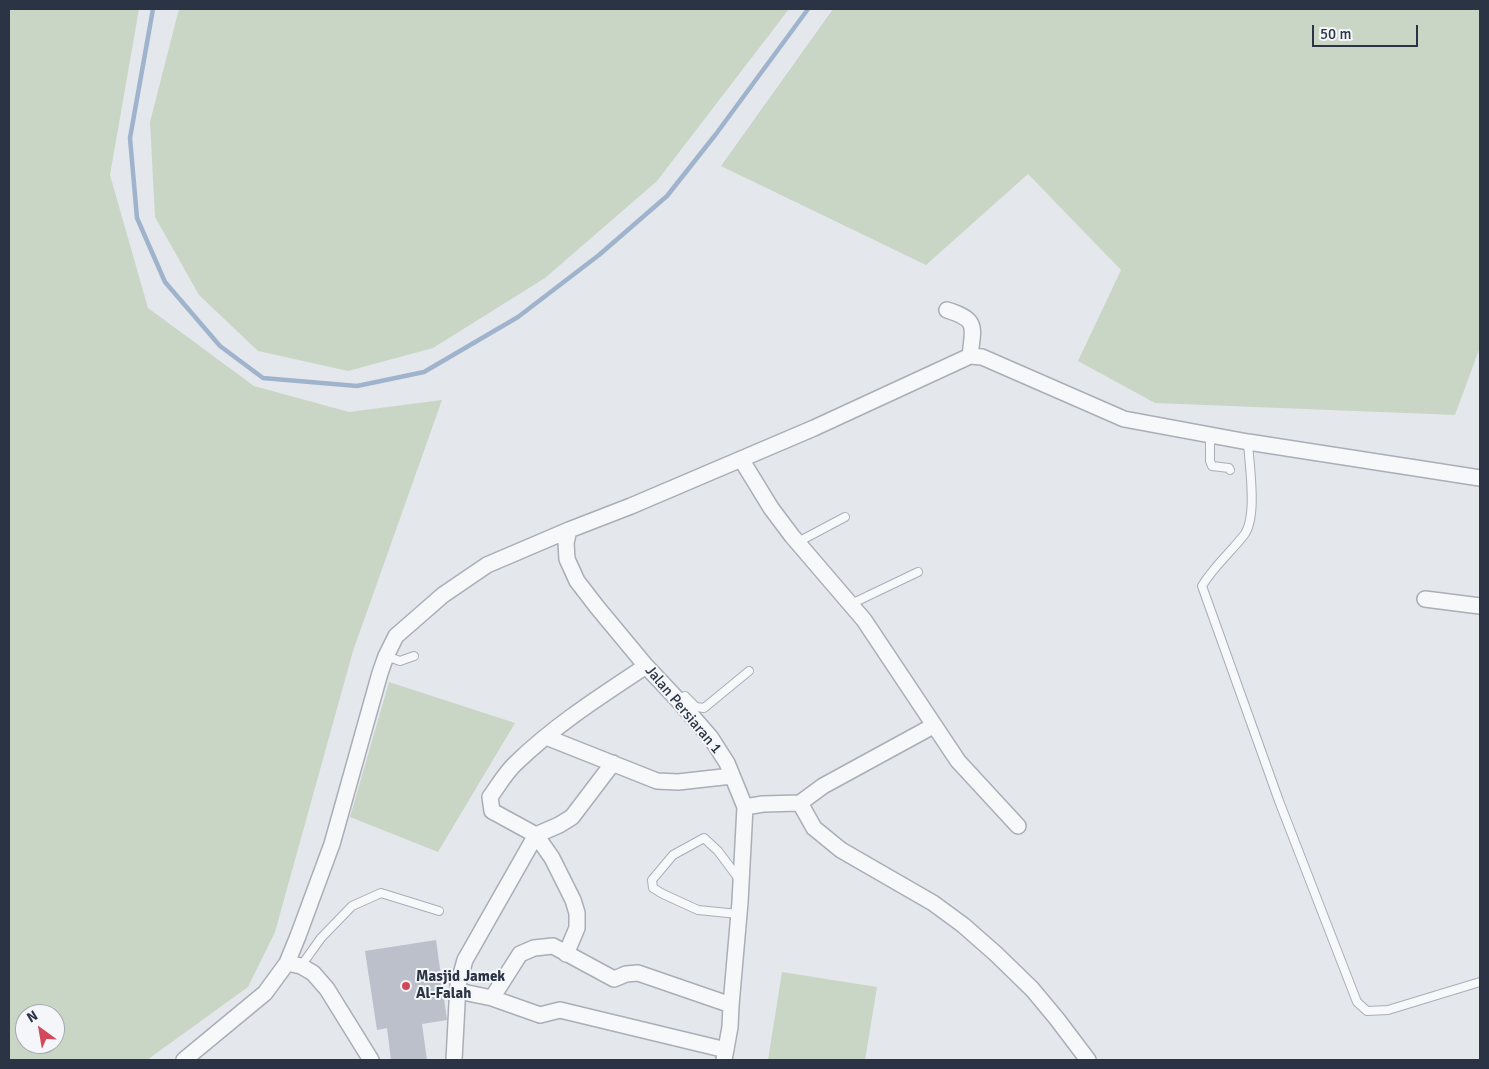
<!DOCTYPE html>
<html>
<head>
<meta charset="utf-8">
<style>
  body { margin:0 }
  #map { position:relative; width:1489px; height:1069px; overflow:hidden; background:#e4e7ec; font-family:Signika,sans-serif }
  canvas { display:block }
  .frame { position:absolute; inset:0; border:10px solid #2b3445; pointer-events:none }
  .north { position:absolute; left:15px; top:1004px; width:50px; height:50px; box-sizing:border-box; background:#f4f6f9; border:1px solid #a4a8b1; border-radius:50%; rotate:328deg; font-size:14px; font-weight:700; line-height:20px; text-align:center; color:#2b3445 }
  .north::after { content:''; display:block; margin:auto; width:18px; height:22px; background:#d1495b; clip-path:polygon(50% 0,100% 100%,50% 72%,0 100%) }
  .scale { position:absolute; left:1312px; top:25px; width:106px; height:22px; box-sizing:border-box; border:2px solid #2b3445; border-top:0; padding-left:6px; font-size:15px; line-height:18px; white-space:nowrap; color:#2b3445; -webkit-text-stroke:4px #f4f6f9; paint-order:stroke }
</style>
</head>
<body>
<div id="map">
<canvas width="1489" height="1069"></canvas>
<div class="frame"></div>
<div class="north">N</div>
<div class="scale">50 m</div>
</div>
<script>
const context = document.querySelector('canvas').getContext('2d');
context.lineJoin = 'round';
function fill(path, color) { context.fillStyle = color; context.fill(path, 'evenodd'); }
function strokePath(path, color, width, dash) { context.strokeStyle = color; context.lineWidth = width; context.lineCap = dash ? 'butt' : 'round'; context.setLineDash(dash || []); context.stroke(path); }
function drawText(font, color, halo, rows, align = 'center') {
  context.font = font + ' Signika,sans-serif'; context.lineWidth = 4; context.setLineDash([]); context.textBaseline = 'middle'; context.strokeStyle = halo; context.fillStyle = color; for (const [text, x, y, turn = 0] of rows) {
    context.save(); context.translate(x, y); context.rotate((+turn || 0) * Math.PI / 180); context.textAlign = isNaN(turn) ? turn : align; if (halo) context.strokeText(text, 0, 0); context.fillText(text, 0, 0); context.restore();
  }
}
fill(new Path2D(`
  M9,9h130l-29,166 38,133 106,78 95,26 93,-12 -89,251 -78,281 -27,55 -101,73h-138zM25,1014h30v30h-30z
  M179,9h610l-132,172 -112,97 -112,70 -85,23 -90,-20 -59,-56 -44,-78 -5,-95z
  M833,9h647v338l-25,68 -300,-12 -77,-42 43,-91 -93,-96 -102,91 -205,-99z
  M389,682l126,41 -77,129 -88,-35z
  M782,972l95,15 -12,73h-97z`), '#c9d6c5');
strokePath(new Path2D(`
  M153,9l-23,129 7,80 28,64 55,64 43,32 94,8 67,-14 94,-55 81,-62 68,-59 49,-62 92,-125`), '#9fb4cc', 4.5);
fill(new Path2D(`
  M436,940l11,80 -25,4 5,36h-36l-4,-32 -10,2 -12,-79z`), '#bbc0ca');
const service = new Path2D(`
  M1210,435v26l2,5 17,2 1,2
  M1248,442c1,22 10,75 -4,93 -14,18 -30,31 -42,51l77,215 78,201 10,9 21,-1 92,-28
  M798,542l47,-25
  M851,604l67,-32
  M386,656l14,5 14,-5
  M685,696l11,11 8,1 45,-37
  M738,914l-40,-4 -35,-16 -10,-6 -1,-8 21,-25 31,-17 14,13 21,28
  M301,966l20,-28 31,-32 29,-13 58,18`);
const minor = new Path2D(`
  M947,310c32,10 26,17 23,46
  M741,459l30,49 21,28 72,84 94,141 60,65
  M569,530l-3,13 1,16 10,22 20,26 49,59 32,34 33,38 16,25 18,44 -5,95 -9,103 -1,22 -6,33
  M1425,599l55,7
  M546,737l111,44 21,1 54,-6
  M800,803l14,25 27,22 92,53 30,22 33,29 36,35 25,30 31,41
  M745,807l18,-3 37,-1 23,-17 110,-60
  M566,954l11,-26v-15l-4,-13 -21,-42 -16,-23 -44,-24 -2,-14c8,-11 16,-25 26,-34 39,-38 85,-67 130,-97
  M287,963l14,3 12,7 14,16 44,71
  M458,991l34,7 48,17 20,-5 166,40
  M492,998l28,-44 14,-6 19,-2 61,33 12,-5 12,-1 93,32
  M184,1060l81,-67 22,-30 11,-27 34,-92 48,-171 6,-17 10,-20 47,-41 44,-30 82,-35 62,-24 183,-78 156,-72 12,1 142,62 124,23 232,36
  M454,1060l4,-75 7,-25 71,-125 23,-10 13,-8 41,-54`);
strokePath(service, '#a9aeb7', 10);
strokePath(minor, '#a9aeb7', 18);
strokePath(service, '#f7f8fa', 8);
strokePath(minor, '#f7f8fa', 15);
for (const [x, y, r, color] of [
  [406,986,5,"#d1495b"]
]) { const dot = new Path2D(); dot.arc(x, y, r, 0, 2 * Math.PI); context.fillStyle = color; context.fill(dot); strokePath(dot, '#f4f6f9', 2); }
drawText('15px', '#2b3445', '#f4f6f9', [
  ["Jalan Persiaran 1",683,710,50]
]);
drawText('bold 15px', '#2b3445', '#f4f6f9', [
  ["Masjid Jamek",416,977],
  ["Al-Falah",416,994]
], 'left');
</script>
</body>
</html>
